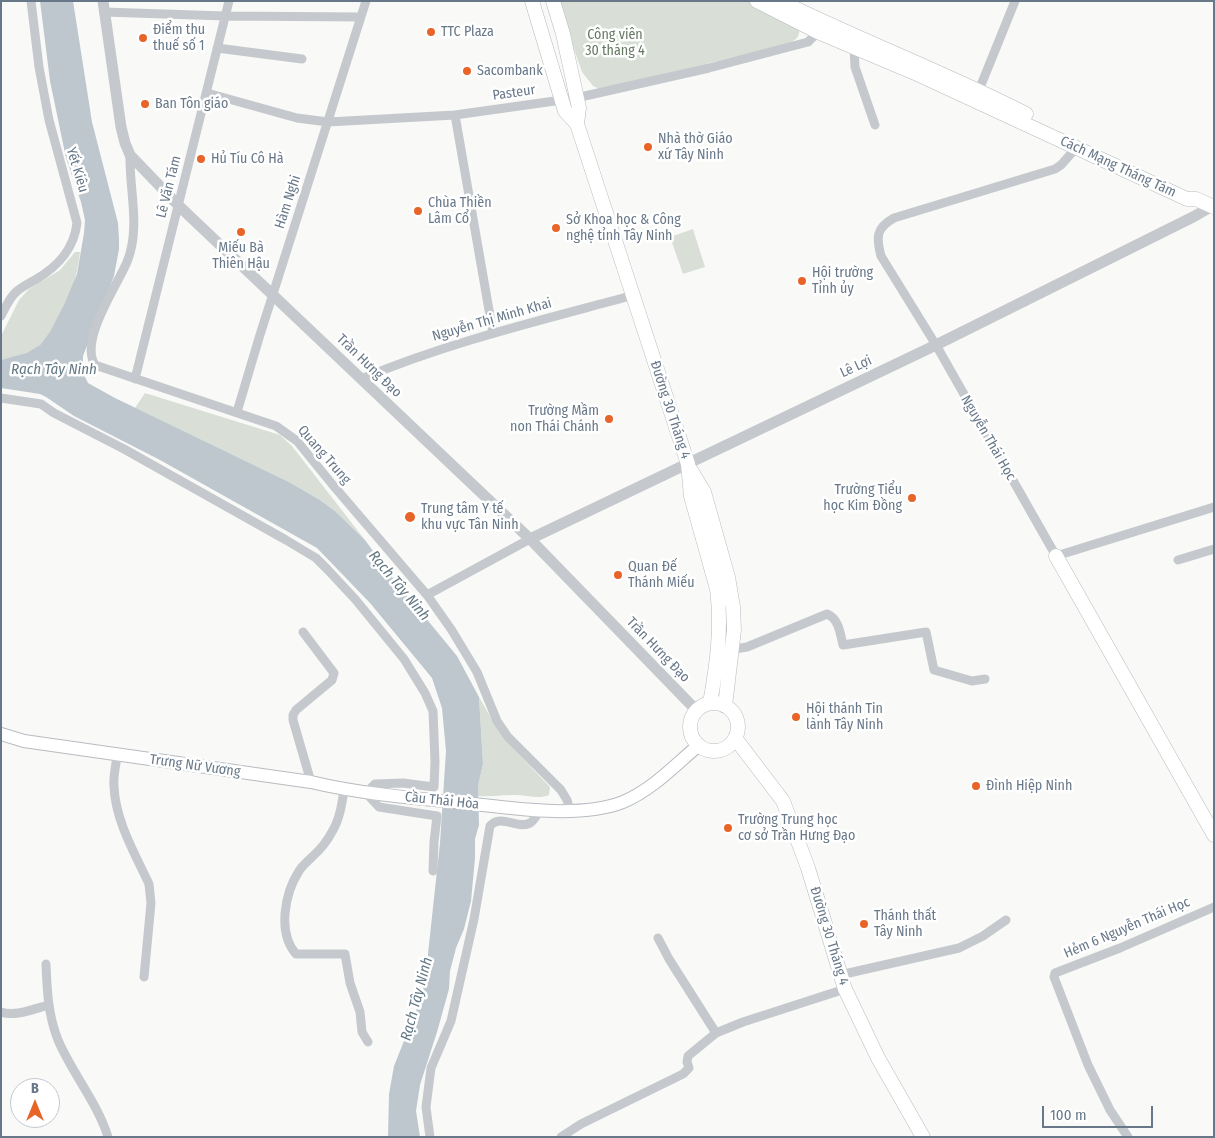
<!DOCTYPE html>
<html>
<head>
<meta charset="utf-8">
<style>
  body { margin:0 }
  #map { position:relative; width:1215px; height:1138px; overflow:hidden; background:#f9faf7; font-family:"Fira Sans Condensed",sans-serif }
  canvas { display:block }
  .frame { position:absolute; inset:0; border:2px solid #687889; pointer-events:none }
  .north { position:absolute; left:10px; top:1078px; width:50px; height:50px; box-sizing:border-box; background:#fff; border:1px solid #c3c9d0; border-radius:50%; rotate:0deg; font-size:14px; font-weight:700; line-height:20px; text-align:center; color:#687889 }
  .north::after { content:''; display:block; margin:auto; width:18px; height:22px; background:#e96428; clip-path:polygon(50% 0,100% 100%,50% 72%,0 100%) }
  .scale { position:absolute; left:1042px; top:1106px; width:111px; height:22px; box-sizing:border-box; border:2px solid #687889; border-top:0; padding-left:6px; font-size:15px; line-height:18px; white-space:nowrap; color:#687889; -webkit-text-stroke:4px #fff; paint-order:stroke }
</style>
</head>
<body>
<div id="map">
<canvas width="1215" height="1138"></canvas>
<div class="frame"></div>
<div class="north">B</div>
<div class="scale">100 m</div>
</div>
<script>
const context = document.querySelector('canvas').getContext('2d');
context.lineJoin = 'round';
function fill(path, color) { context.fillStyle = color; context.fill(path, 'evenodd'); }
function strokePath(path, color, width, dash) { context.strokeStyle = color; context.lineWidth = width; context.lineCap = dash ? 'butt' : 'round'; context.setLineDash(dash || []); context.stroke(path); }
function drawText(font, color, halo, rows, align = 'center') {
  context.font = font + ' "Fira Sans Condensed",sans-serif'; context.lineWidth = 5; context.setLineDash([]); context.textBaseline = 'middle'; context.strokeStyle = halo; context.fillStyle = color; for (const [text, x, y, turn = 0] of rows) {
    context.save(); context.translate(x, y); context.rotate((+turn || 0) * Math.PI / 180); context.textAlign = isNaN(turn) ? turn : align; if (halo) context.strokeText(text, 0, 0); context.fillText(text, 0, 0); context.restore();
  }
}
fill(new Path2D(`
  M557,1h191l38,18 13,9c2,12 -8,14 -17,18l-183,43 -6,-3 -11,-14z
  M693,229l12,38 -22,7 -13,-37z
  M75,252h5c-1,7 -2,15 -4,23 -5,20 -20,54 -35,69 -10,11 -26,13 -40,16v-24l18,-36 10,-11 31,-19z
  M145,393l135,42 12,11 73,94 -30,-29 -15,-11 -31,-18 -154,-74z
  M479,697l15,26 15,21 41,43 -1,8c-11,5 -25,-1 -37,0 -12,0 -22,2 -34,1v-10l5,-22z`), '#d9dfd6');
fill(new Path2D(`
  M40,1h33l19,121 26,101 1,16v10l-5,27 -31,80v12l1,7 4,8 27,15 174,84 31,18 15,11 30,29 27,37 65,79 22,41 4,67 -5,22 1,39 -4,14v19l-4,43 -7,28 -8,19 -6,23 -1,18 -12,43 -17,53 -4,26 4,26h-32l1,-43 5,-28 28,-70 4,-24 14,-129 6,-92 -4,-43 -10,-30 -62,-75 -53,-55 -157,-88 -86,-44 -28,-19 -6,-3 -39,-6v-28l26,-7 13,-8 10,-13 14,-27 13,-31 7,-41 1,-13 -4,-18 -15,-44 -16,-77z`), '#bdc7cd');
const secondary = new Path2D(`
  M1,734l23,7 287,41c50,12 102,16 154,21 45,5 115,16 158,-1 29,-12 52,-37 76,-57`);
const primary = new Path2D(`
  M532,1l33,110 12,13 111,340 3,32 26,93c5,38 0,76 -7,114
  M553,1l10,33 16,74 -2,16
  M757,1l61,31 97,41 272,126h9l18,8
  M780,1c81,40 166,72 246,113
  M690,469l14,23 24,85 5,30 1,23 -9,76
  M1056,556l158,279
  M690 727a24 24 0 1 1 48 0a24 24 0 1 1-48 0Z
  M735,738l48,63 25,67 37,121 33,69 45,79`);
strokePath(secondary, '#b7bcc1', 14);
strokePath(primary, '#b6babf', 15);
strokePath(new Path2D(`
  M104,12l121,4 136,1
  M854,47l1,20 20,58
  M217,48l85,11
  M979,90l36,-89
  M207,93l90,25 31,4 127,-7 121,-17 133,-30 99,-26 10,-10
  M455,115l38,218
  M1076,148l-15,17 -6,4 -161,49c-18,10 -18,19 -13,38l55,89 120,211 158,-49
  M130,155c-1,34 11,73 -3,107 -10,24 -48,78 -32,103l181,61 21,15 35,43 95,111 24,34 26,43 20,49 11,16 53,53 6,10 3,10
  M1,316c4,-8 8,-17 14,-23 6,-6 13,-9 20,-13 22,-13 39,-30 42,-57l-28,-103 -10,-53 -8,-66
  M135,379l94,-378
  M361,379c88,-37 181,-59 273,-84
  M1,398l40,6 13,9 70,36 162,91 30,18 11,11 28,30 49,60 21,34 8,18 2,51 -1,25 -31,-4 -28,1 -9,9 13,14 58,9 -3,26 -1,29
  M237,412l22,-74 107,-337
  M1178,560l36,-11
  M427,595l103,-56
  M303,632l31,41 -2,7 -36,30 -3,5v5l18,62
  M728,650l19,-3 80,-33c12,5 13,19 16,31l83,-13 8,38 38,11 13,-2
  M117,756c-1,9 -4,20 -3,30 1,34 21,68 35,98l2,19 -7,74
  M344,790c-2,13 -4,28 -11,40 -5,10 -12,19 -21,27 -4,4 -10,9 -13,14 -14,22 -22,61 -3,83h49l5,29 10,29 2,20 6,10
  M658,938l11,21 47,74
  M46,964c1,26 2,51 12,76 14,33 39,62 50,97
  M840,975l119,-27 24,-12 23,-16
  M1,1012c14,5 33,-3 47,-7
  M430,1137l-4,-30 5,-39 20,-47 23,-102 16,-93c11,-13 28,4 40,-3 5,-3 7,-9 10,-13
  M561,1137l20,-13 102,-50 6,-6 -2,-6 1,-6 28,-23 27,-11 102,-33
  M1128,1137l-18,-27 -22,-45 -34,-88 1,-4 65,-25 94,-41`), '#c5c9cd', 9);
strokePath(new Path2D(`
  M103,1l18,126 4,16 5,12 49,51 351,333 166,171
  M530,539l406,-194 257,-128 21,-12`), '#c5c9cd', 11);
strokePath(secondary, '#fff', 12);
strokePath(primary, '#fff', 14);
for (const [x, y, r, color] of [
  [431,32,5,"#e96428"],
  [143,38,5,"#e96428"],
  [467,71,5,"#e96428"],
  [145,104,5,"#e96428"],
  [648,147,5,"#e96428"],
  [201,159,5,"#e96428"],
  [418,211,5,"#e96428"],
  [556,228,5,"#e96428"],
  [241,232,5,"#e96428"],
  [802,281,5,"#e96428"],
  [609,419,5,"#e96428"],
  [912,498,5,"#e96428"],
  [410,517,6,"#e96428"],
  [618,575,5,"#e96428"],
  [796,717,5,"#e96428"],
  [976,786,5,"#e96428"],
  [728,828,5,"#e96428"],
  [864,924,5,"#e96428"]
]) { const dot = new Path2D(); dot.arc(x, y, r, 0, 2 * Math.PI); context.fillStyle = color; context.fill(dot); strokePath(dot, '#fff', 2); }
drawText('14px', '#687889', '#fff', [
  ["Điểm thu",153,30],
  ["thuế số 1",153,46],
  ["TTC Plaza",441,32],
  ["Sacombank",477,71],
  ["Ban Tôn giáo",155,104],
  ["Nhà thờ Giáo",658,139],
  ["xứ Tây Ninh",658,155],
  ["Hủ Tíu Cô Hà",211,159],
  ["Chùa Thiền",428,203],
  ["Lâm Cổ",428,219],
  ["Sở Khoa học & Công",566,220],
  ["nghệ tỉnh Tây Ninh",566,236],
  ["Miếu Bà",241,248,"center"],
  ["Thiên Hậu",241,264,"center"],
  ["Hội trường",812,273],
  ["Tỉnh ủy",812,289],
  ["Trường Mầm",599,411,"right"],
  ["non Thái Chánh",599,427,"right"],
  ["Trường Tiểu",902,490,"right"],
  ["học Kim Đồng",902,506,"right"],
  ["Trung tâm Y tế",421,509],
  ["khu vực Tân Ninh",421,525],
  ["Quan Đế",628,567],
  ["Thánh Miếu",628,583],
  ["Hội thánh Tin",806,709],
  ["lành Tây Ninh",806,725],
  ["Đình Hiệp Ninh",986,786],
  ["Trường Trung học",738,820],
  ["cơ sở Trần Hưng Đạo",738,836],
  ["Thánh thất",874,916],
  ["Tây Ninh",874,932]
], 'left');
drawText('14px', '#667a63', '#fff', [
  ["Công viên",615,35],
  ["30 tháng 4",615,51]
]);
drawText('14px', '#687889', '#fff', [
  ["Pasteur",514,93,-8],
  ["Cách Mạng Tháng Tám",1118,167,25],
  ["Yết Kiêu",77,170,73],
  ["Lê Văn Tám",169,187,-76],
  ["Hàm Nghi",288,202,-72],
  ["Nguyễn Thị Minh Khai",492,320,-16],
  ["Trần Hưng Đạo",369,366,44],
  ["Lê Lợi",856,367,-25],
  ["Đường 30 Tháng 4",670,410,72],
  ["Nguyễn Thái Học",988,438,60],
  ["Quang Trung",324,455,49],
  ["Trần Hưng Đạo",658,650,46],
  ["Trưng Nữ Vương",195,766,8],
  ["Cầu Thái Hòa",442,801,6],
  ["Hẻm 6 Nguyễn Thái Học",1127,928,-23],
  ["Đường 30 Tháng 4",829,936,73]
]);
drawText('italic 15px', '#637884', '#fff', [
  ["Rạch Tây Ninh",54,370],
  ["Rạch Tây Ninh",399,586,50],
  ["Rạch Tây Ninh",417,999,-75]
]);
</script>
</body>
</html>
